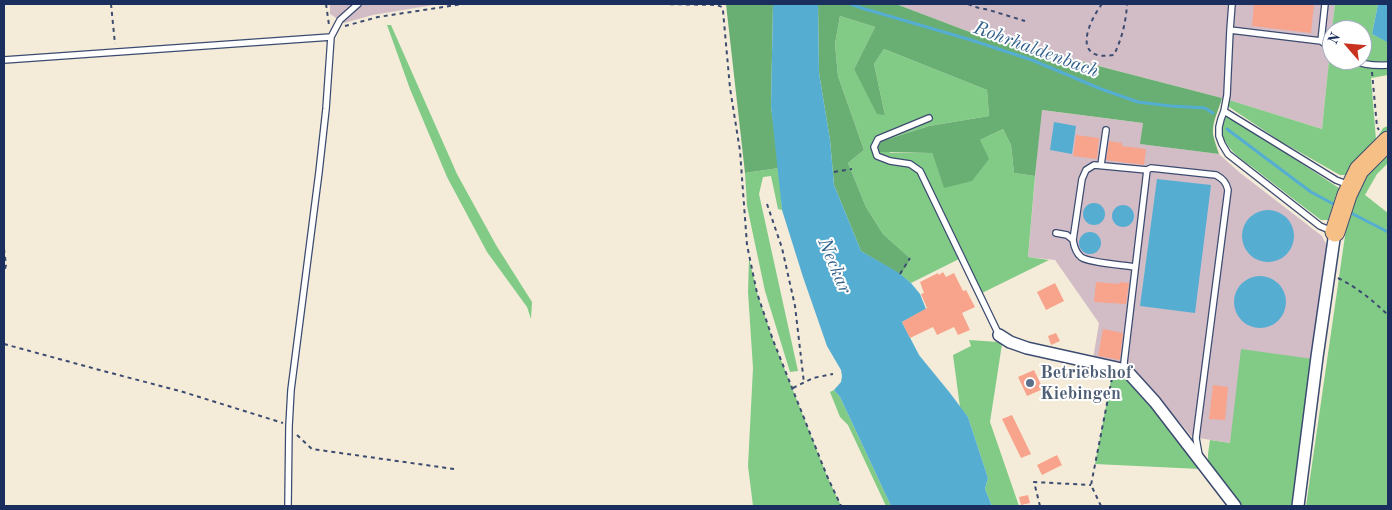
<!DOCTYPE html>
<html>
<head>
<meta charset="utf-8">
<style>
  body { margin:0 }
  #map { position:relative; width:1392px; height:510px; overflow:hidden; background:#f4ecd8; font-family:"Old Standard TT",serif }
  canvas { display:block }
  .frame { position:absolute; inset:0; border:5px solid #1b2f5e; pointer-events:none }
  .north { position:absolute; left:1322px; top:20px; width:50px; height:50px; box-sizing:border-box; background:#fff; border:1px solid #a4acbf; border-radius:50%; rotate:297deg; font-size:14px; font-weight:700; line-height:20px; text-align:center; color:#1b2f5e }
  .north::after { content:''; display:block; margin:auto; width:18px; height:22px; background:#c8321e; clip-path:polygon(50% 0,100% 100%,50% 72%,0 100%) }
</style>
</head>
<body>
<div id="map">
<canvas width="1392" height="510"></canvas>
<div class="frame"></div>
<div class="north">N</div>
</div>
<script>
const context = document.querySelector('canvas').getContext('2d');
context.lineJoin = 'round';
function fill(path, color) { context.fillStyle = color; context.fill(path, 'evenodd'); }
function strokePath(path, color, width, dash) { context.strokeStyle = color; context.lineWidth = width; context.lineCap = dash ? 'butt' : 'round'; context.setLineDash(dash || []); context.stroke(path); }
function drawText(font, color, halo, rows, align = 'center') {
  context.font = font + ' "Old Standard TT",serif'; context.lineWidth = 4; context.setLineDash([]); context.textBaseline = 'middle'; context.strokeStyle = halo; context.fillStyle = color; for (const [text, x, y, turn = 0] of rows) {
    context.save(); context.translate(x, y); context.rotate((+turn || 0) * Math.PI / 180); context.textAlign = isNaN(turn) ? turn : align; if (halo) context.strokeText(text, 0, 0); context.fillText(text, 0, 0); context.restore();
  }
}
fill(new Path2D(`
  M330,4h109l-66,11 -29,8 -14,-9z
  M896,4h439l-13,125 -100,-31 -247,-64z
  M1041,110l102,13 -2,21 78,10 20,18 83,64 5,10 -14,113 -83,84 -38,-6 -61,-72 -38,-6 6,-36 -44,-63 -27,-3z`), '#d2bdc7');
fill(new Path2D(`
  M1335,4h43l-6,30 16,8v19l-13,1 -13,-3v-29h-30z
  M840,16l35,11 -21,42 31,46 -11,-51 10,-15 103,41 2,26 -60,10 -47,15 8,12h42l12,34 36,-47 23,-11 8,16 3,28 21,3 -7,81 21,3 -67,33 -19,-36 -52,26 -10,-8 10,-16 -28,-25 -17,-27 -18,-44 16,-13 -26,-74 -3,-32z
  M387,25h4l66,149 39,71 36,57 -1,17 -4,-12 -40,-55 -40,-75 -37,-88z
  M1330,51l2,2v7h12l26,8h18v7l-17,3 5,62 7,-12 5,-2v8l-40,41h-8l-60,-34 -51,-34v-7l93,29z
  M1229,116l110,72v5l-3,2 -8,25h-7c-22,-17 -44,-33 -65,-50 -12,-9 -27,-18 -33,-33 -2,-6 0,-13 2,-19z
  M1388,152v11l-11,11 -12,21 23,18v293h-82l41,-284 8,-31 16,-24z
  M779,168l3,42 -4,-1 -7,-33 -8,1 -4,17 39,177 -8,1 -25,-81 -18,-85 -2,-33z
  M749,258l8,35 16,47 54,136 14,30h-88l-5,-40 5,-98 -5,-76z
  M969,340l29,2 4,2 -12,78 29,84h-27l-7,-17 3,-11 -20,-61 -8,-10 -7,-52 18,-9z
  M1241,349l72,10 -19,147h-54l-32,-42v-10l2,-14 20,3z
  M1112,375l13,2 27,27 48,65 -105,-5z
  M834,390l6,7 51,109h-5l-38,-81 -8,-8 -10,-25z`), '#82cb87');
fill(new Path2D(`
  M726,4h47l-2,102 8,62 -34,5z
  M818,4h78l79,30 247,64c-3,12 -10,23 -9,36 1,6 4,14 6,20l-79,-10 3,-21 -101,-13 -7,66 -21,-3 -3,-28 -8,-16 -23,11 9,19 -17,22 -28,7 -12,-35 -52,-1 -2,-5 4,-6 47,-15 60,-10 -2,-26 -103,-41 -10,15 11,51 -8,-1 -23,-45 21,-42 -35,-11 -5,28 3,32 26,74 -16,13 18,44 17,27 28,25 -10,16 -40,-24 -27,-66 -4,-45 -11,-67z`), '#69af74');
fill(new Path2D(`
  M773,4h45l1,69 11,67 4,45 27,66 38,22 12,10 9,11 6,15 -24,13 17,33 31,38 18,24 20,61 -3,11 7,17h-101l-51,-109 -6,-7 7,-8 1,-6 -1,-6 -14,-24 -24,-69 -21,-67 -11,-104z
  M1378,4h10v38h-1l-15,-8z
  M1054,122l22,4 -4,28 -22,-4z
  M1157,179l54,6 -16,128 -55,-7z
  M1083 214a11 11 0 1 1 22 0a11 11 0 1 1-22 0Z
  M1112 216a11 11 0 1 1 22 0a11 11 0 1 1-22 0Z
  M1242 236a26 26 0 1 1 52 0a26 26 0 1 1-52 0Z
  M1079 243a11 11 0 1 1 22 0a11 11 0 1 1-22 0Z
  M1234 302a26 26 0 1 1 52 0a26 26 0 1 1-52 0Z`), '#55add2');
strokePath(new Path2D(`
  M850,4l15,5 106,31 61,20 69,29 37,13 33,4 34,2 8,5
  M1227,129l84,63 26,14
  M1349,212l39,20`), '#55add2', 3);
fill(new Path2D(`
  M1254,4h60l-3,29 -59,-7z
  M1076,135l23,3 -2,21 -24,-3z
  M1109,141l13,2v3l24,3 -2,16 -38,-5z
  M943,272l3,5 8,-4 9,18 3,-1 9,17 -13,6 8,17 -12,5 -4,-8 -17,8 -4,-8 -23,11 -8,-16 25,-14 -6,-14 3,-1 -4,-11 18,-9 1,2z
  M1096,282l23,2 1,-2 9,1 -3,21 -32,-2z
  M1055,283l9,18 -18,9 -9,-18z
  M1103,329l20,4 -3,27 -22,-4z
  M1056,333l4,8 -9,4 -3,-9z
  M1034,370l9,19 -16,7 -9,-19z
  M1213,385l15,2 -3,33 -16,-1z
  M1012,415l19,39 -10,4 -19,-39z
  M1057,455l5,10 -20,10 -5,-10z
  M1028,495l2,8 -9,2 -2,-8z`), '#f8a38b');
const lane = new Path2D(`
  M1230,30l2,-26
  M1321,41l4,-37
  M4,60l327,-23
  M1352,60c12,5 23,6 36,5
  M1224,111l112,69 13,5
  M929,118l-51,21 -4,8 3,9 13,5 20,3 10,7 79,164
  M1101,165l5,-35
  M1147,170l4,-2 65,7c7,4 10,7 12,15l-32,248 3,17
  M1332,231l-12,-5 -92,-72 -6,-10 -3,-8v-9l2,-8 3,-8 3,-16 3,-65 91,11 11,8
  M1056,233l11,2 6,5
  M1126,370l-2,-7 23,-193 -53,-5 -8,5 -4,9 -9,61c1,6 3,13 8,17 8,6 43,8 54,10
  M288,506l1,-80 2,-36 28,-218 7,-63 5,-72 9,-17 18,-16`);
const street = new Path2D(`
  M999,335l11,7 17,6 99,22 29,32 80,104
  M1298,506l19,-149 18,-125`);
const primary = new Path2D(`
  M1335,232l12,-37 12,-25 29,-29`);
strokePath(lane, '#3c4b70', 8);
strokePath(street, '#3c4b70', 14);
strokePath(primary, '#3c4b70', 21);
strokePath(new Path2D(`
  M111,4l4,40
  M326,4l3,21
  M662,4l55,1 5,2 1,4 7,77 10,63 7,94 10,48 16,47 54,136 14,30
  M968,4l7,3 14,3 36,11
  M1102,4c-15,20 -30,58 12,51 8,-17 12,-33 13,-51
  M345,26l33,-9 85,-13
  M1372,72l5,55 2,3
  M834,172l18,-3
  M767,204l15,44 13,58 9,77
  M4,249l2,16 -2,8
  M900,274l10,-16
  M1338,278c20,10 34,22 50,37
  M4,344l103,28 73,19 103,32
  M793,388l20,-10 20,-4
  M297,435l15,14 142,20
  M1040,506l-6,-24 57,3
  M1101,506l-10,-21 21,-107`), '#3c4b70', 2, [4, 4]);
strokePath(lane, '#fff', 5.5);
strokePath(street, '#fff', 11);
strokePath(primary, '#f5bf86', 19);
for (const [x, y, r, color] of [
  [1030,383,5,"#5c6f8a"]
]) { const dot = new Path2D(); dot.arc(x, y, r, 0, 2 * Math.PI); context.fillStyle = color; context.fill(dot); strokePath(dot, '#fff', 2); }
drawText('bold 18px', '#4e5e75', '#fff', [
  ["Betriebshof",1040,373],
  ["Kiebingen",1040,394]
], 'left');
drawText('italic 19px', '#32618c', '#fff', [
  ["Rohrhaldenbach",1036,50,20],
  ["Neckar",834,266,67]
]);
</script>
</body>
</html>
